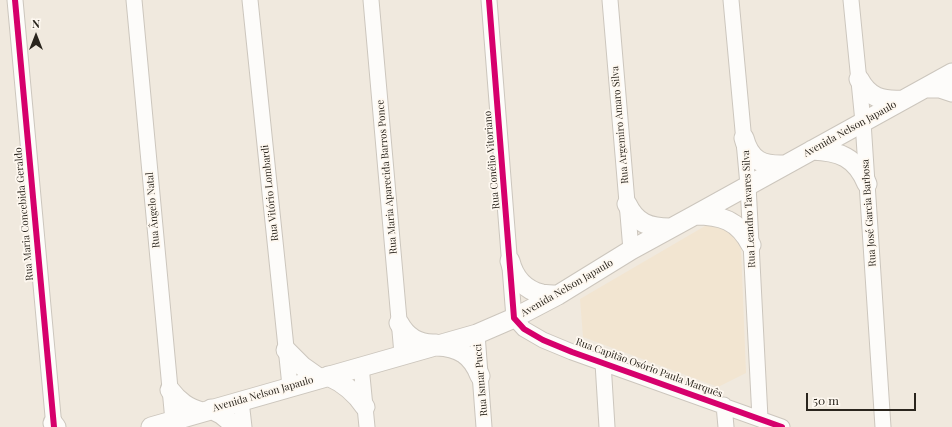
<!DOCTYPE html>
<html>
<head>
<meta charset="utf-8">
<style>
  body { margin:0 }
  #map { position:relative; width:952px; height:427px; overflow:hidden; background:#f0e9de; font-family:"Playfair Display",serif }
  canvas { display:block }
  .north { position:absolute; left:16px; top:16px; width:40px; height:40px; -webkit-text-stroke:3px #fef8f0; paint-order:stroke; rotate:0deg; font-size:11px; font-weight:700; line-height:16px; text-align:center; color:#2a251d }
  .north::after { content:''; display:block; margin:auto; width:14px; height:18px; background:#2a251d; clip-path:polygon(50% 0,100% 100%,50% 72%,0 100%) }
  .scale { position:absolute; left:806px; top:393px; width:110px; height:18px; box-sizing:border-box; border:2px solid #2a251d; border-top:0; padding-left:5px; font-size:12px; line-height:14px; white-space:nowrap; color:#2a251d; -webkit-text-stroke:3px #fef8f0; paint-order:stroke }
</style>
</head>
<body>
<div id="map">
<canvas width="952" height="427"></canvas>
<div class="north">N</div>
<div class="scale">50 m</div>
</div>
<script>
const context = document.querySelector('canvas').getContext('2d');
context.lineJoin = 'round';
function fill(path, color) { context.fillStyle = color; context.fill(path, 'evenodd'); }
function strokePath(path, color, width, dash) { context.strokeStyle = color; context.lineWidth = width; context.lineCap = dash ? 'butt' : 'round'; context.setLineDash(dash || []); context.stroke(path); }
function drawText(font, color, halo, rows, align = 'center') {
  context.font = font + ' "Playfair Display",serif'; context.lineWidth = 3.5; context.setLineDash([]); context.textBaseline = 'middle'; context.strokeStyle = halo; context.fillStyle = color; for (const [text, x, y, turn = 0] of rows) {
    context.save(); context.translate(x, y); context.rotate((+turn || 0) * Math.PI / 180); context.textAlign = isNaN(turn) ? turn : align; if (halo) context.strokeText(text, 0, 0); context.fillText(text, 0, 0); context.restore();
  }
}
fill(new Path2D(`
  M705,226h22l14,22 5,125 -28,14 -135,-50 -3,-38z`), '#f2e5d1');
const minor = new Path2D(`
  M15,0l39,427
  M134,0l39,421
  M250,0l40,386
  M371,0l31,354
  M489,0l25,318 10,11 19,11 29,12 210,75
  M610,0l21,250
  M731,0l17,185 12,233
  M851,0l12,122 20,305
  M477,334l7,93
  M603,363l4,64
  M361,366l6,61
  M241,401l3,26
  M724,405l2,22`);
const major = new Path2D(`
  M859,79c10,19 23,22 43,21
  M925,88h15l12,4
  M744,138c6,23 19,28 41,27
  M812,150c27,1 44,7 55,34
  M627,204c9,19 22,24 43,24
  M695,215c26,0 43,5 56,30
  M510,261c4,16 15,29 32,33 5,1 11,1 16,1
  M399,323c8,15 21,22 37,21
  M437,346c22,1 35,9 43,30
  M286,350l16,16 17,12
  M328,376c16,7 27,16 37,31
  M170,390c9,12 18,18 32,22
  M211,409l10,5 16,13
  M53,423l3,4
  M151,427l326,-93 37,-16 44,-23 73,-45 64,-35 257,-142`);
strokePath(minor, '#ccc6bd', 17);
strokePath(major, '#ccc6bd', 21);
strokePath(minor, '#fdfcfa', 15);
strokePath(major, '#fdfcfa', 19);
strokePath(new Path2D(`
  M15,0l39,427
  M489,0l25,318 10,11 19,11 29,12 210,75`), '#d6006c', 6);
drawText('10px', '#2a251d', '#fef8f0', [
  ["Rua Argemiro Amaro Silva",620,125,-95],
  ["Avenida Nelson Japaulo",850,129,-29],
  ["Rua Conélio Vitoriano",492,160,-95],
  ["Rua Maria Aparecida Barros Ponce",387,177,-95],
  ["Rua Vitório Lombardi",270,193,-96],
  ["Rua Leandro Tavares Silva",749,209,-93],
  ["Rua Ângelo Natal",153,210,-95],
  ["Rua José Garcia Barbosa",869,213,-94],
  ["Rua Maria Concebida Geraldo",24,214,-95],
  ["Avenida Nelson Japaulo",567,288,-30],
  ["Rua Capitão Osório Paula Marquês",649,368,20],
  ["Rua Ismar Pucci",481,380,-95],
  ["Avenida Nelson Japaulo",263,394,-16]
]);
</script>
</body>
</html>
